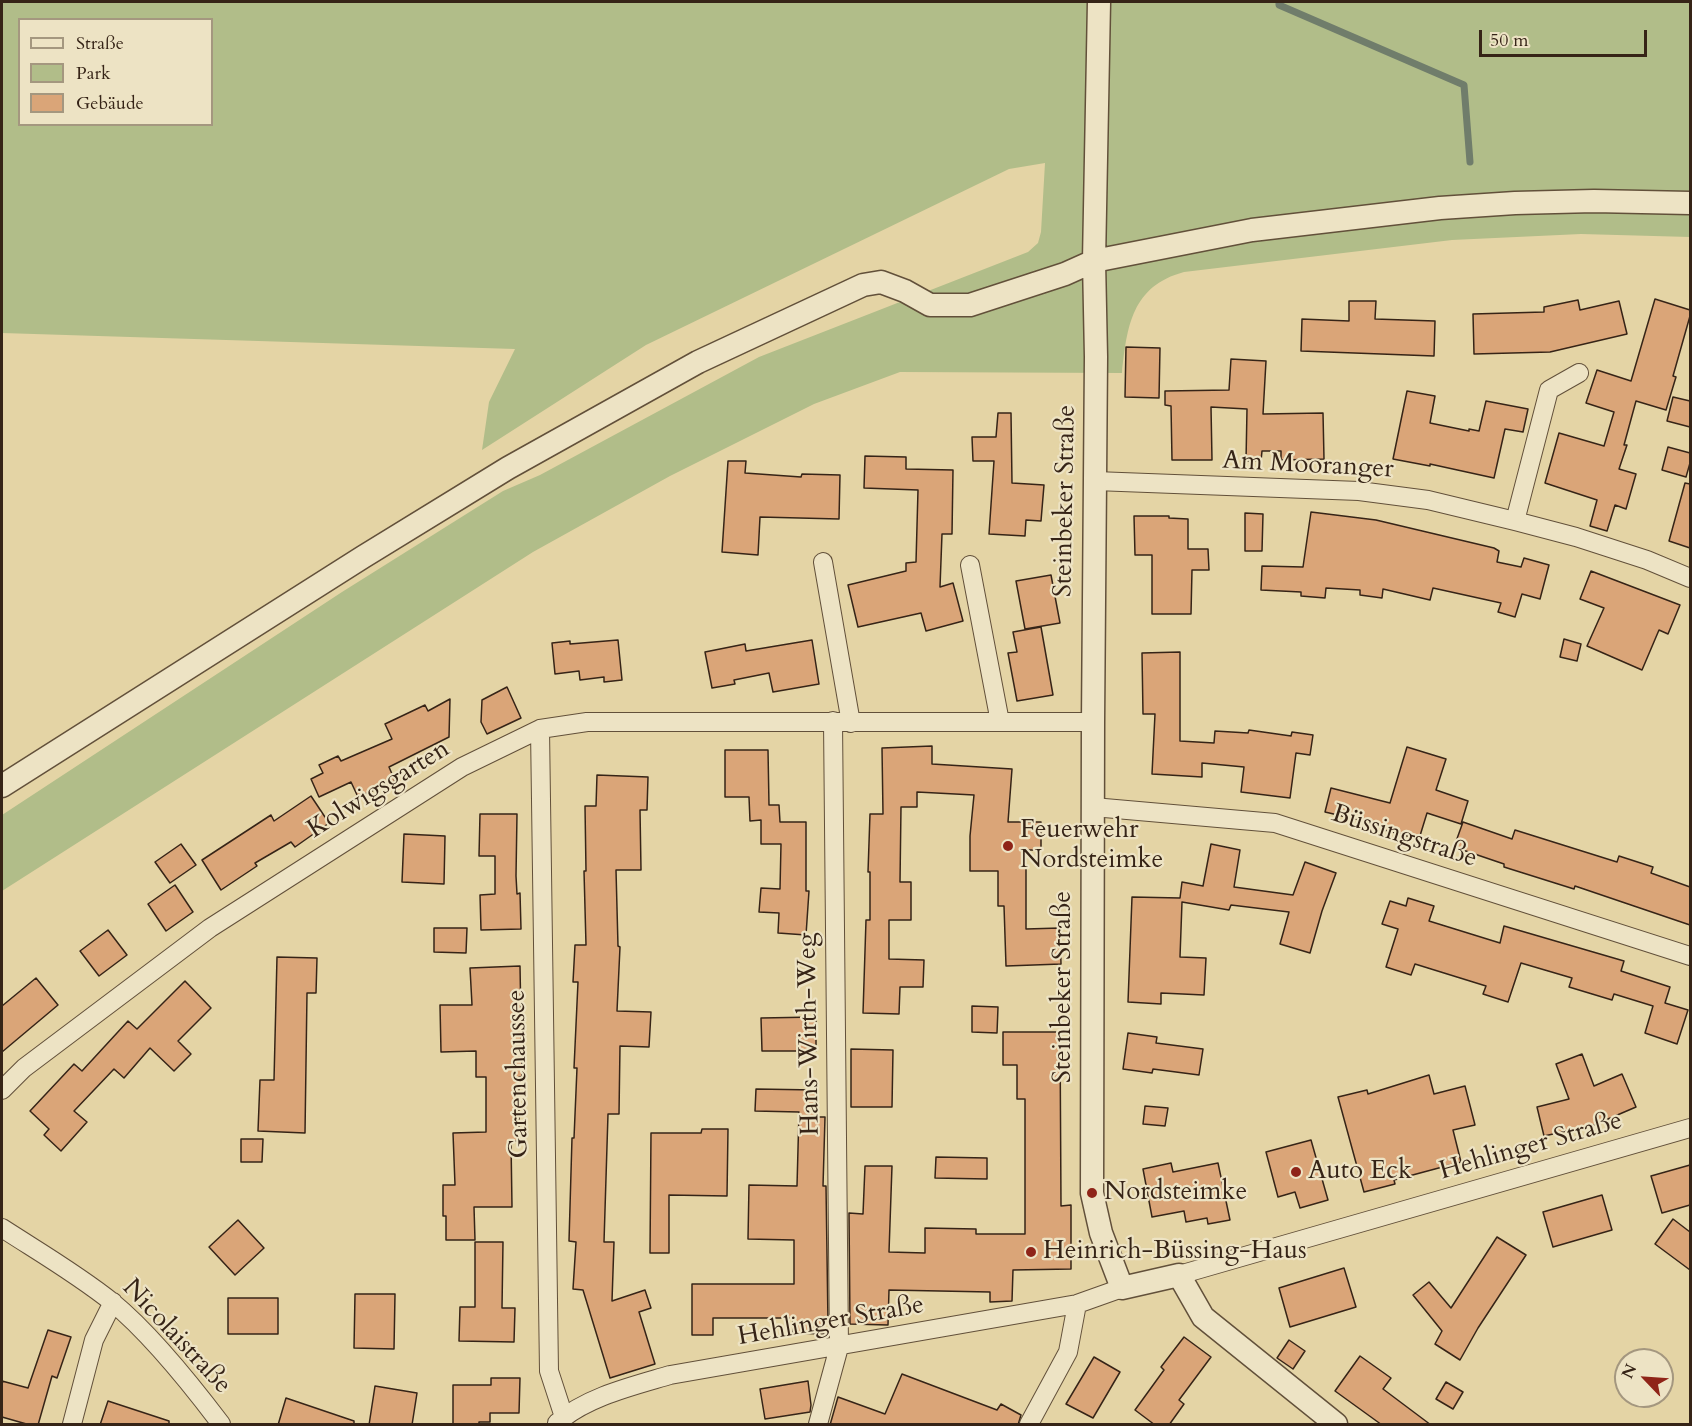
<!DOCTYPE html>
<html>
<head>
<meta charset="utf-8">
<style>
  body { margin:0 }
  #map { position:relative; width:1692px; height:1426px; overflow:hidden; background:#e4d4a5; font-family:Cardo,serif }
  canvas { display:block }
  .frame { position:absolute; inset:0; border:3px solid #362417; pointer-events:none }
  .legend { position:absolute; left:18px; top:18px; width:195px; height:108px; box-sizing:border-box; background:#ede3c4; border:2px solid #a4977f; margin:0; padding:8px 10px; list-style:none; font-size:18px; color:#362417 }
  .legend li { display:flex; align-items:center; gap:12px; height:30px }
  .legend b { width:30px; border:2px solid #a4977f }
  .north { position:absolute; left:1614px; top:1348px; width:60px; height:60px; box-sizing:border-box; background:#ede3c4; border:2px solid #a4977f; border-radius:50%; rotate:295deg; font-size:16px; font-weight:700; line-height:24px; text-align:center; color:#362417 }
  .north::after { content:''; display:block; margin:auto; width:21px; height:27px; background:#8f2418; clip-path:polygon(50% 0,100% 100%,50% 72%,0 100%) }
  .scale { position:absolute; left:1479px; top:30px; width:168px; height:27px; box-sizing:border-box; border:3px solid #362417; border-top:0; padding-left:8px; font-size:18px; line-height:21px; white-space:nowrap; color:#362417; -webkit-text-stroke:4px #ede3c4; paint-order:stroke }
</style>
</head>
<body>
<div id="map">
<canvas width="1692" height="1426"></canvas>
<div class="frame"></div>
<ul class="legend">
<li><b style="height:8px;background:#ede3c4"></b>Straße</li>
<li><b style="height:16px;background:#b1bd89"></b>Park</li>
<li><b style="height:16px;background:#daa578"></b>Gebäude</li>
</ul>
<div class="north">N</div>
<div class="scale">50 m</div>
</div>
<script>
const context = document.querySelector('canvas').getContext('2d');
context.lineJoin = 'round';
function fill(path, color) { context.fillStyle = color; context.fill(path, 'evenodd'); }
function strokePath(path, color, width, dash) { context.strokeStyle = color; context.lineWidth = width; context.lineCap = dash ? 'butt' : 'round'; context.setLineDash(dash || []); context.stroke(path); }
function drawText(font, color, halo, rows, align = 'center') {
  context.font = font + ' Cardo,serif'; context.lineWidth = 4.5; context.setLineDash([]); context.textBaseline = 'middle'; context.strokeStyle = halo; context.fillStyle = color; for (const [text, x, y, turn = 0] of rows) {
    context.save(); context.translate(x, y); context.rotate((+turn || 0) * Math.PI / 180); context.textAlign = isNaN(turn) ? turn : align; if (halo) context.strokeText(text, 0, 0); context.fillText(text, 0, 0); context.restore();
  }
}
fill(new Path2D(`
  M2,2h1688v235l-109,-3 -129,6 -268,32c-52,14 -57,54 -62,101l-222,-1 -86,32 -144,72 -137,76 -531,339v-76l340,-223 161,-101 37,-16 219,-118 269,-105 10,-9 3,-11 4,-69 -36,6 -363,176 -164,105 7,-48 26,-53 -513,-16zM20,20h192v104h-192z`), '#b1bd89');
strokePath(new Path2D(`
  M1279,2v3l185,80 6,77`), '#707d6b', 7);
const building = new Path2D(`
  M1655,299l35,11v6l-17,60 3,1 -10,33 -30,-9 -12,44h3l-8,24 17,5 -10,35 -11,-4 -8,26 -17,-5 7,-26 -52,-17 14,-50 45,13 10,-34 -28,-9 11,-33 34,11z
  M1578,300l2,10 39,-9 8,33 -77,18 -76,2 -1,-40 71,-2v-5z
  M1349,301h27l-1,18 60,2 -1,35 -133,-5 1,-32 47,2z
  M1126,347l34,1 -1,50 -34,-1z
  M1231,359l35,2 -3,53 60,-1 1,46 -43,1v-9h-19l-1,10h-15l1,-52 -36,-2 1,53h-40l-1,-54 -6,-1v-14l64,-1z
  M1407,391l28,5 -5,27 39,8v-2l10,2 7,-30 42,8 -5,23 -18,-3 -11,49 -64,-14v2l-37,-7z
  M1673,397l17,4v26l-23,-6z
  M998,413h13l1,70 32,2 -3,36 -15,-1 -1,16 -36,-2 5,-73h-21l-1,-24h24z
  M1668,447l22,6v10l-4,14 -24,-7z
  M865,456l41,1v12l47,1 -1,64h-10l-2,53 13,-4 10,38 -37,10 -5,-18 -63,14 -10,-42 58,-14v-8l10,-1 2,-72 -54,-2z
  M728,461h18l-1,12 56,4 1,-3 38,1 -1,44 -79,-2 -2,38 -36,-3z
  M1685,483l5,1v64l-21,-7z
  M1311,512l65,8 118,28 5,3 -2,11 24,5 3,-9 25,7 -9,34 -18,-5 -7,23 -17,-5 3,-9 -68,-15 -3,12 -47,-11 -1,9 -22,-3v-5l-34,-2 -1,10 -24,-2v-4l-40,-2 1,-24 41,1z
  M1245,513l18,1 -1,37h-17z
  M1134,516h35v2l19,1v30h20l1,21h-17l-1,44h-39v-59h-17z
  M1591,571l89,34 -12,29 -9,-4 -17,40 -55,-24 17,-38 -24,-9z
  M1051,575l9,48 -35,6 -9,-48z
  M1041,627l12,68 -36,6 -9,-48 9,-1 -4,-20z
  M1564,639l17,5 -4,17 -17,-4z
  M618,640l4,40 -18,2v-5l-24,3 -1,-9 -24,3 -3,-31 18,-2v3z
  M812,640l7,44 -46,8 -4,-19 -35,7 1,4 -23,4 -7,-36 40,-8 1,7z
  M1180,652v89l34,2 1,-12 33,2 1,-3 42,6 1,-4 21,3 -3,20 -14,-2 -6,45 -49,-6 3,-25 -42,-4v14l-50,-3 3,-60h-12l-1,-61z
  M507,687l14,31 -34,16 -6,-12 1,-22z
  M450,699l-1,38 -60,30 6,14 -37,16 -7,-15 -32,15 -8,-18 12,-6 -4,-8 19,-9 3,5 51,-22 -7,-15 40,-19 3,6z
  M932,746v18l80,5 -4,53h33v28h-15v79l34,-1 1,36 -55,2 -2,-60h-6v-35h-28v-35l4,-41 -57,-3v15h-16l-1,75h11v38h-22v39l35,1 -1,27h-23l-1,27 -36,-1 3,-93h4v-48h-2l2,-58h13l-1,-66z
  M1407,747l39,12 -10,31 32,11 -7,23 -34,-11 -8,26 -35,-9 1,-4 -60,-14 6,-24 59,15z
  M725,750h43l1,55h10l1,17h26v69h3l-3,44 -28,-2 1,-20 -20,-1 2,-24 19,1 1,-45h-20v-24l-11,1 -1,-24h-24z
  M597,775l51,2 -1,33h-7l1,60h-25l2,76 2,1 -3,64 34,1 -2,35 -29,-1 -1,68h-11l-4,128h10l-2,59 33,-11 6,18 -12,4 16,52 -45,14 -27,-88 -10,-1 3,-47 -7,-1 3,-103h2l3,-70h-3l4,-86h-5l2,-37h11l-2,-74h2l-1,-65h11z
  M311,796l18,27 -34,24 -4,-5 -36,21 2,3 -36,24 -19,-30 69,-45 3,6z
  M480,814h37l-1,62 1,18 3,-1 1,36 -40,1 -1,-35 15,-1v-38h-16z
  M1463,822l49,17 3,-9 102,32 2,-6 34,11 -2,6 39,14v38l-115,-39 -1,3 -70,-22v-3l-50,-17z
  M404,834l41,2 -1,48 -42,-2z
  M181,844l15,21 -26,18 -15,-21z
  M1211,844l29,6 -6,37 59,8 12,-33 31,11 -14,38 -12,42 -30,-9 9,-32 -58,-7 -2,5 -47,-8 -2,55 26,1 -2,37 -43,-2v11l-33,-2 4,-105 48,1 2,-16 21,4z
  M175,885l18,27 -27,19 -18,-27z
  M1408,898l26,8 -5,15 71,22 4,-17 120,35 -3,10 49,16 -5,16 23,7 -11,34 -32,-11 8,-27 -39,-12 -2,6 -43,-13 3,-9 -51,-15 -13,39 -25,-8 3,-8 -71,-22 -4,11 -25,-8 12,-38 -16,-5 8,-23 16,5z
  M434,928h33l-1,25 -32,-1z
  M108,930l19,25 -28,21 -19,-25z
  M277,957l40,1 -1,35h-9l-2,140 -47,-2 2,-51h14z
  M520,966l2,111h-3v64h-8l1,66h-38l1,33h-29v-24h-3v-31h12l-2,-52 33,-1v-55h-10v-26l-35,1 -1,-47h32l-2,-37z
  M36,978l22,27 -56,47v-46z
  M185,981l26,27 -33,33 13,13 -17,17 -24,-23 -26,30 -10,-9 -40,42 13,11 -26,29 -17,-16 5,-6 -19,-18 44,-47 8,7 46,-50 9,8z
  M972,1006l26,1 -1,26 -25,-1z
  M816,1017v34h-54l-1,-33z
  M1003,1032h57l1,174 10,-1v64l-58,1 -1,31 -22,1v-10l-101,-2 -1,35 -38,-1 -1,-111 14,1 2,-48h27l-3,86 36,1v-25l51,1v5h49v-135h-8v-34h-14z
  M1128,1033l29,4 -1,6 47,6 -4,26 -46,-6 -1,4 -29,-4z
  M851,1049l42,1 -1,57h-41z
  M1582,1054l12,32 28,-12 14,33 -42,18 -50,11 -7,-29 32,-8 -13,-35z
  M1429,1075l5,19 31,-8 10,39 -22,5 8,32 -67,18 1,4 -31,8 -26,-95 29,-7 1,4z
  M756,1089l60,1v27h9l-2,69h3l2,137h-4v11l-31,-1v-15h-80v17h-21v-51h102v-44l-46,-1 1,-54 48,1 2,-74 -44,-1z
  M1145,1106l23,2 -3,18 -22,-2z
  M702,1129h26l-1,67 -58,-1v58h-19l1,-120h50z
  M241,1139h22l-1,23h-21z
  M1311,1140l17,60 -28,8 -5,-16 -17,5 -12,-45z
  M936,1157l51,1v21l-52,-1z
  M1171,1163l2,9 45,-9 12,57 -22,4 -1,-6 -21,4 -2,-11 -32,6 -9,-48z
  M1690,1165v40l-28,8 -11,-37z
  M1602,1195l10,35 -59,17 -10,-35z
  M1673,1219l17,13v38l-35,-26z
  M238,1220l26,28 -29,27 -26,-28z
  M1497,1237l29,18 -48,73 -18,32 -25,-16 7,-13 -29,-36 16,-13 22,26z
  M475,1242h28l-1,66h13l-1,34 -55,-1 1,-34h15z
  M1344,1268l12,39 -66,20 -11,-39z
  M355,1294h40l-1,55 -40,-1z
  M228,1298h50v36h-50z
  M48,1330l23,7 -14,41 -5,-2 -14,49h-8l-28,-8v-36l26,7z
  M1184,1337l27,20 -32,43 5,4 -15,21h-14l-20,-15 29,-40 -3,-3z
  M1289,1340l16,11 -12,18 -16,-11z
  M1360,1356l31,22 -8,11 48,36h-49l-47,-34z
  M1094,1357l26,15 -27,46 -27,-14z
  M902,1374l95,36 4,-6 20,11 -3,10h-188l8,-28 47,17z
  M491,1378h29l-1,35h-29v9h-11v3h-26v-40h38z
  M808,1381l3,24 -1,7 -45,7 -5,-30z
  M1446,1382l17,10 -10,17 -17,-10z
  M375,1386l42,7 -5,32h-43z
  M286,1398l68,23v4h-76z
  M108,1401l61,20v4h-69z`);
fill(building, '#daa578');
strokePath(building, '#362417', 1.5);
const minor = new Path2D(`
  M1095,481l264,10 69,9 87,21 61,16 71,23 43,18
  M1515,521l34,-131 30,-17
  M823,562l28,161
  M970,565l30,157
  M540,729l9,642 15,46
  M1093,807l182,16 415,133
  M2,1090l22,-22 186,-140 252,-161 78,-38 47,-7h506
  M2,1228c37,24 75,46 110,74 39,32 78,81 109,122
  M1179,1275l511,-147
  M557,1423c29,-26 76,-37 113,-48l407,-71 45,-16
  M72,1424l22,-84 19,-38
  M818,1424l21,-77 -6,-626
  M1029,1424l39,-72 9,-48`);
const tertiary = new Path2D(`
  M1099,2l-5,259 2,96 -3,365 -1,471 9,40 21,55 57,-13 24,42 133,107
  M2,786l361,-229 145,-89 190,-106 165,-77 18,-3 24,9 25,14h40l95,-31 29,-13 158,-31 188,-22 75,-5 79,-2 96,2`);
strokePath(minor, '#62503a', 20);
strokePath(tertiary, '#62503a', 25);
strokePath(minor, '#ede3c4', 18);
strokePath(tertiary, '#ede3c4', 22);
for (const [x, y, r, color] of [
  [1008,846,6,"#8f2418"],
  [1296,1172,6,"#8f2418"],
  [1092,1193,6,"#8f2418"],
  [1031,1252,6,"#8f2418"]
]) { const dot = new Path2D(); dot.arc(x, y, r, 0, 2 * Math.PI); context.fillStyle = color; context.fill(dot); strokePath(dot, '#ede3c4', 2); }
drawText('26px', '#362417', '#ede3c4', [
  ["Am Mooranger",1308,466,3],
  ["Steinbeker Straße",1066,501,-89],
  ["Kolwigsgarten",379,790,-32],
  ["Büssingstraße",1404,837,18],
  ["Steinbeker Straße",1064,987,-90],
  ["Hans-Wirth-Weg",810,1034,-91],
  ["Gartenchaussee",519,1074,-91],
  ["Hehlinger Straße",1531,1147,-16],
  ["Hehlinger Straße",831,1322,-10],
  ["Nicolaistraße",176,1337,47]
]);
drawText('26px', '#362417', '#ede3c4', [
  ["Feuerwehr",1020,831],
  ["Nordsteimke",1020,861],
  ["Auto Eck",1308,1172],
  ["Nordsteimke",1104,1193],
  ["Heinrich-Büssing-Haus",1043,1252]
], 'left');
</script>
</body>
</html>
